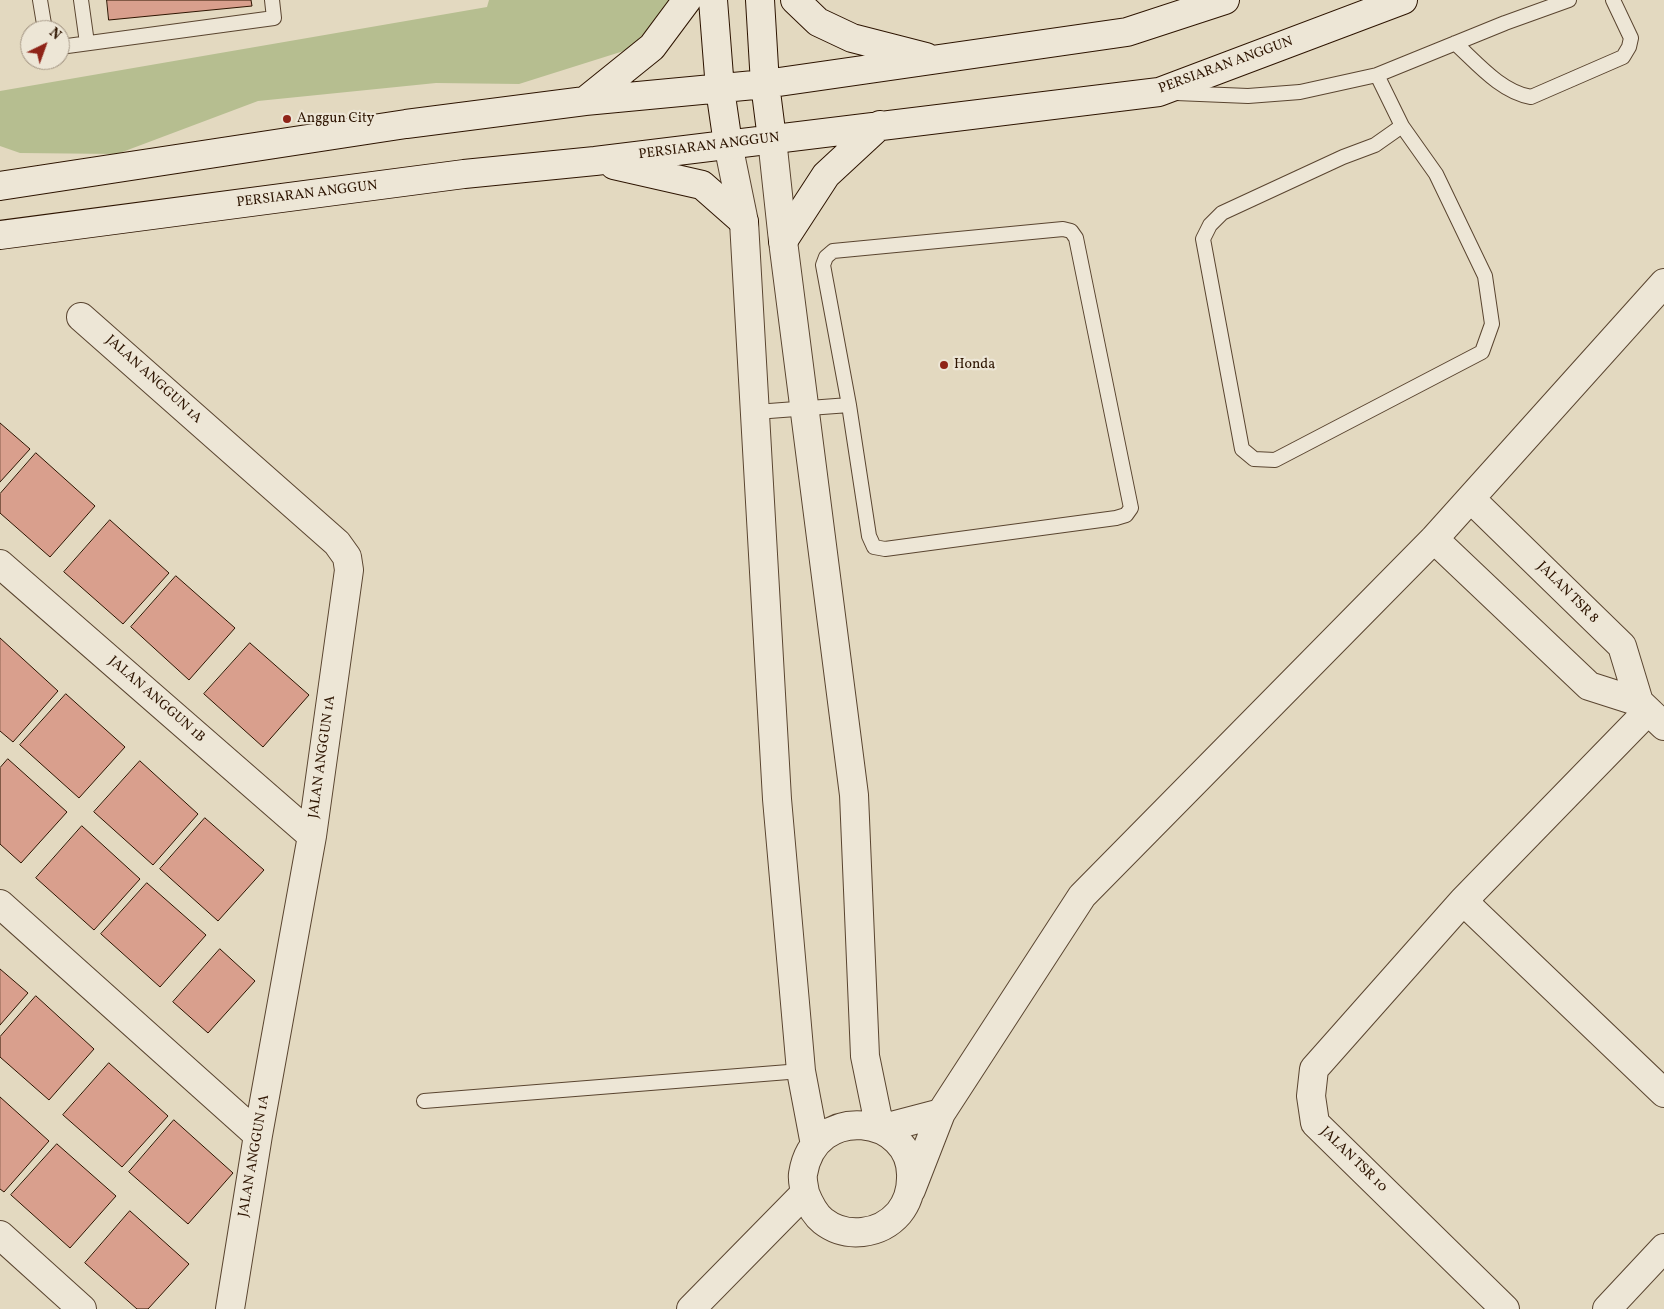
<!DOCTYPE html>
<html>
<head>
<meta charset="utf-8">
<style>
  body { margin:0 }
  #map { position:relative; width:1664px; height:1309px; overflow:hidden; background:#e3d9c0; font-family:Vollkorn,serif }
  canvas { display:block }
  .north { position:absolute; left:20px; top:20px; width:50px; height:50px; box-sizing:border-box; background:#ede6d6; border:1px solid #a09280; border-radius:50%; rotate:42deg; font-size:14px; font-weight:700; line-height:20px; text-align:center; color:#2d1400 }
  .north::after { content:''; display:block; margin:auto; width:18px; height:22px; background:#8f2418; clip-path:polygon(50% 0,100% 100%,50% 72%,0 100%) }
</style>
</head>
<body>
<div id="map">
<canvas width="1664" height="1309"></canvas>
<div class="north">N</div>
</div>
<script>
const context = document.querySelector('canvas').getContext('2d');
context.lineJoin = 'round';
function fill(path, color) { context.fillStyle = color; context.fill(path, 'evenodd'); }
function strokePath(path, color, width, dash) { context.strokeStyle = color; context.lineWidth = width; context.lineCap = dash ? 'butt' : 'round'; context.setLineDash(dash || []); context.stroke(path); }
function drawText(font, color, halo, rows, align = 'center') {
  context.font = font + ' Vollkorn,serif'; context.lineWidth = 4.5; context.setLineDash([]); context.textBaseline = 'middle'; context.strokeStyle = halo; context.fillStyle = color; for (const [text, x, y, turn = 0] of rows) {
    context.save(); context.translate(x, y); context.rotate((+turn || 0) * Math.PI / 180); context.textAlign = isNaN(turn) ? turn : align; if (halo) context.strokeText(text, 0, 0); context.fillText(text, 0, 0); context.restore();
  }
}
fill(new Path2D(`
  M489,0h184l-43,49 -111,35 -83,-1 -178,18 -141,53 -97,-1 -20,-7v-55l487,-84z`), '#b6be90');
const building = new Path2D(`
  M107,0h144l1,6 -143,14z
  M0,423l30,26 -30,33z
  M36,453l59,53 -45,51 -50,-44v-19z
  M110,520l59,53 -46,51 -59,-52z
  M176,576l59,52 -46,52 -58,-53z
  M0,638l58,53 -45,51 -13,-11z
  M250,643l59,52 -46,52 -59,-53z
  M66,694l59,53 -46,51 -59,-53z
  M8,759l59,53 -46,51 -21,-19v-76z
  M140,761l58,53 -45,51 -59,-53z
  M205,818l59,52 -46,51 -58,-52z
  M82,826l58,53 -46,51 -58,-52z
  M147,883l59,52 -46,52 -59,-53z
  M220,949l35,32 -47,52 -35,-31z
  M0,969l28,24 -28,32z
  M36,996l58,53 -45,51 -49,-43v-20z
  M109,1063l59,53 -46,51 -59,-52z
  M0,1097l49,44 -45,51 -4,-3z
  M174,1120l59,53 -45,51 -59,-52z
  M57,1144l59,52 -46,52 -59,-53z
  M130,1211l59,53 -41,45h-11l-52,-46z`);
fill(building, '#d99f8d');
strokePath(building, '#2d1400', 1);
const lane = new Path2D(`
  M40,0l5,30
  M81,0l6,43
  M1455,43c22,20 46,49 76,54l92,-40 6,-10 2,-9 -18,-38
  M60,47l214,-29 -2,-18
  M1377,75l25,51 34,48 49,102 7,48 -10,28 -207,108 -21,-1 -12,-10 -39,-210 7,-14 12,-12 121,-56 32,-12 27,-19
  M1176,93l72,3 52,-4 77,-17 128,-52 64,-23
  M1063,229l8,2 5,7 55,270 -5,7 -10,3 -231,31 -11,-2 -5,-11 -20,-131 -26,-140 3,-8 7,-6z
  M756,412l93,-7
  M424,1101l377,-30`);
const street = new Path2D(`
  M772,139l11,102 71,554 11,261 15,73 61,-16
  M728,144l16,78 33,577 24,272 14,74
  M81,317l256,226 10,14 2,13 -37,266 -54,299 -28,174
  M1471,499l151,147 17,56 25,24
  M1434,539l155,147 50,16
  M0,564l312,272
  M1648,711l-185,190 201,192
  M1463,901l-149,168 -3,27 4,27 190,186
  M0,904l258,231
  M911,1190l30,-77 141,-217 352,-357 230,-256
  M0,1235l82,74
  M691,1309l114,-116c-1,-7 -3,-13 -2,-19 11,-72 111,-59 108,4 0,13 -4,25 -12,35 -19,22 -53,26 -76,8 -9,-7 -14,-18 -18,-28
  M1607,1309l57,-61`);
const secondary = new Path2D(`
  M713,0l7,89 8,55
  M760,0l5,84 7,55
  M795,0l23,22 34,16 74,19
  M585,101l67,-54 35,-47
  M614,165l88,20 42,37
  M0,186l406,-62 179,-23 180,-17 362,-52 98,-32
  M0,235l464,-61 131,-13 564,-69 244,-92
  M783,241l43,-66 54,-50`);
strokePath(lane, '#5a4530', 16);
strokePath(street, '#5a4530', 30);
strokePath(secondary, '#2d1400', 30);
strokePath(lane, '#ede6d6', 14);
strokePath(street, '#ede6d6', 28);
strokePath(secondary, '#ede6d6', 28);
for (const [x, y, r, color] of [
  [287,119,5,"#8f2418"],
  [944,365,5,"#8f2418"]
]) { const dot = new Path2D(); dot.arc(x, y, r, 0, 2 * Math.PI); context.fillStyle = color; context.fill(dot); strokePath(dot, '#ede6d6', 2); }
drawText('14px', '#2d1400', '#ede6d6', [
  ["PERSIARAN ANGGUN",1226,66,-20],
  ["PERSIARAN ANGGUN",709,147,-7],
  ["PERSIARAN ANGGUN",307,195,-7],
  ["JALAN ANGGUN 1A",153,380,42],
  ["JALAN TSR 8",1567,593,45],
  ["JALAN ANGGUN 1B",156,700,41],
  ["JALAN ANGGUN 1A",323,757,-82],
  ["JALAN ANGGUN 1A",255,1156,-80],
  ["JALAN TSR 10",1353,1160,44]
]);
drawText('14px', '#2d1400', '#ede6d6', [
  ["Anggun City",297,119],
  ["Honda",954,365]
], 'left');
</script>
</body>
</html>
